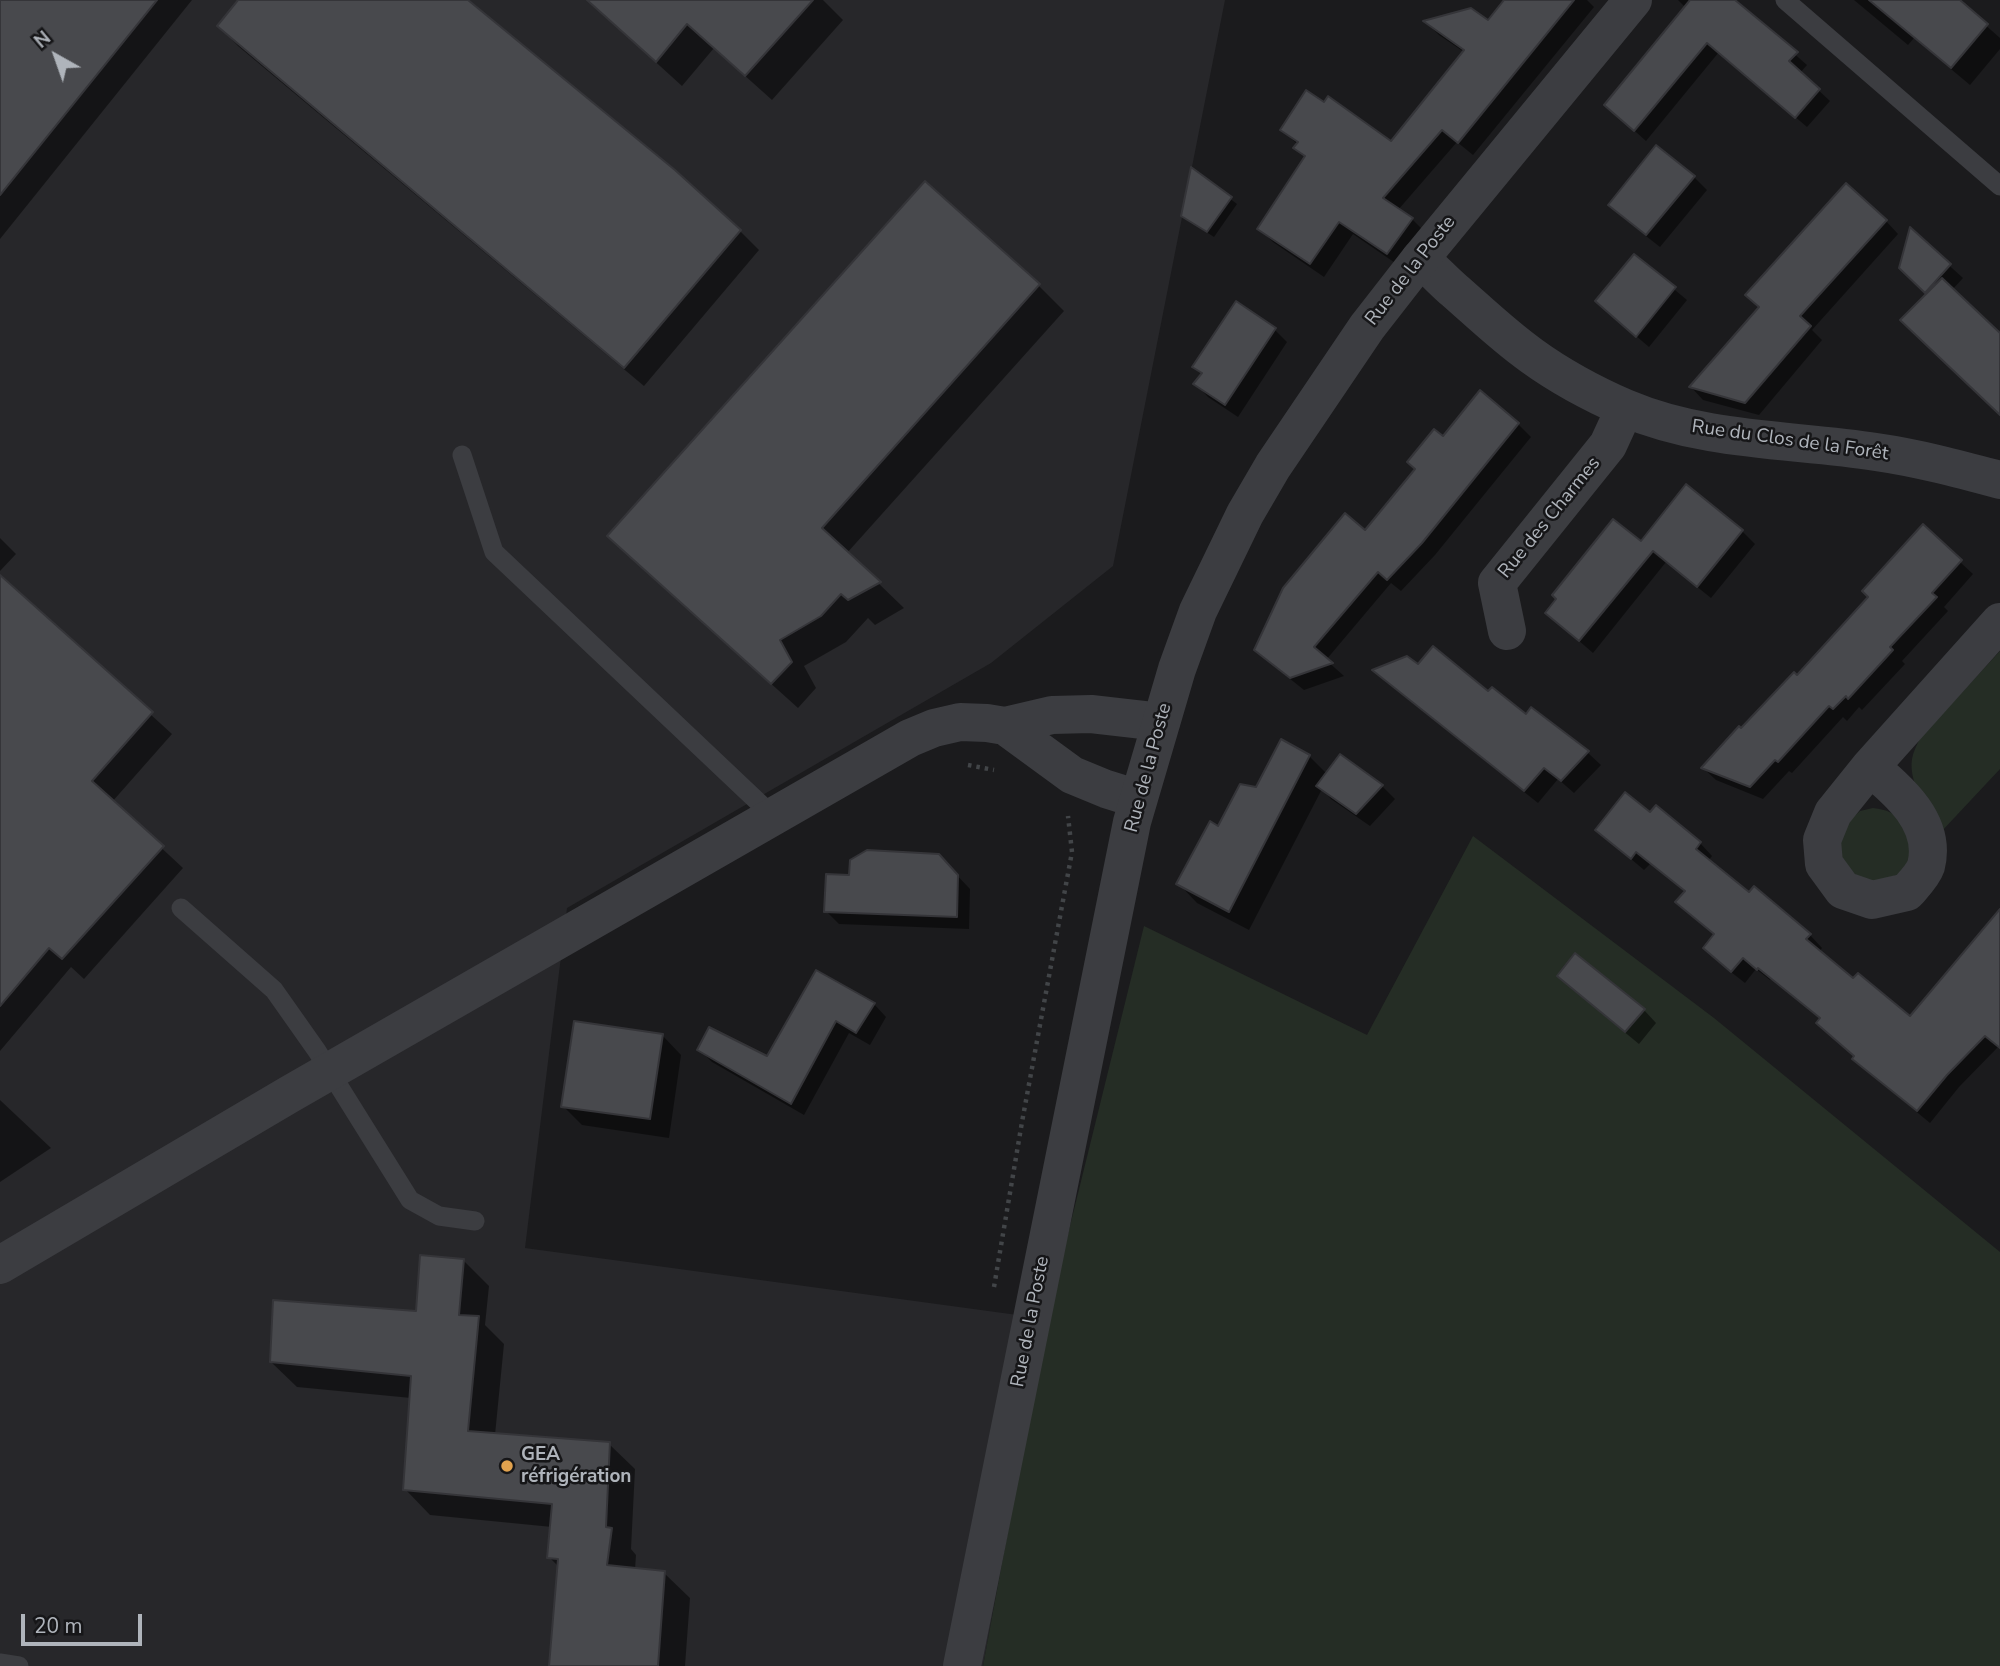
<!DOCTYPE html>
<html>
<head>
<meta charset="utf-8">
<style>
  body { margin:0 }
  #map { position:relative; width:2000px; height:1666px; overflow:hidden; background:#1b1b1d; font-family:"Nunito Sans",sans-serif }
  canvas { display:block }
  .north { position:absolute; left:21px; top:21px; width:70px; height:70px; -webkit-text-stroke:5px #161618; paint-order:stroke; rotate:320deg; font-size:19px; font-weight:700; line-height:28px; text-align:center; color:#afb4bb }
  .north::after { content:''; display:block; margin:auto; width:24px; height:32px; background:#afb4bb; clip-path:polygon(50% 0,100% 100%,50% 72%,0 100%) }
  .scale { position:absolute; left:21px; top:1614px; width:121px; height:32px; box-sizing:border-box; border:4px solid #afb4bb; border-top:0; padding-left:9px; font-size:21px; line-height:24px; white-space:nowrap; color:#afb4bb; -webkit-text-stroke:5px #161618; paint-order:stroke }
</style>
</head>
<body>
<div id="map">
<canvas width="2000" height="1666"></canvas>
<div class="north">N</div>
<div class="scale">20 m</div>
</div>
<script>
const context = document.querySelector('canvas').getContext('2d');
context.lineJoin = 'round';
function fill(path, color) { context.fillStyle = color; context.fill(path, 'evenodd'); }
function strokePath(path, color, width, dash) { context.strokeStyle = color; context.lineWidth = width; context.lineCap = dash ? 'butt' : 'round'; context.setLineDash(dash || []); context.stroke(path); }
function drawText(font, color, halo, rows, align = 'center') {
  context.font = font + ' "Nunito Sans",sans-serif'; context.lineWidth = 5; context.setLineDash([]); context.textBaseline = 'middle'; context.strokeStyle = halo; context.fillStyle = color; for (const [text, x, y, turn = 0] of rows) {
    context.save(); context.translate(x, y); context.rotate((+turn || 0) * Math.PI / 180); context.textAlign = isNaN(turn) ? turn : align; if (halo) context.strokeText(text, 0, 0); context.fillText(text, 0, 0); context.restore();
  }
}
fill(new Path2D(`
  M0,0h1225l-112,566 -122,97 -424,245 -42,340 522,71 -64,347h-983z`), '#27272a');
fill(new Path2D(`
  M2000,651v118l-59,63c-11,-21 -33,-47 -29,-73 1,-7 5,-14 8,-21z
  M1873,808c29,3 29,17 41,41l-11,24 -34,11 -29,-20 1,-36 19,-17z
  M1473,836l241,182 286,234v414h-1017l64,-347 97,-393 223,109z`), '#252d25');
fill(new Path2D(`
  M0,0h192l-192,239z
  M240,0h225l275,231 19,19 -115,136 -406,-340 -19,-20z
  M591,0h232l20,20 -71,80 -58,-52 -32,38 -66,-60 -25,-25z
  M1506,0h81l7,7 -121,148 -16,-13 -59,68 14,9 14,14 -25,34 -48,-33 -29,43 -51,-35 -14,-14 47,-70 -10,-10 2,-3 -15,-15 108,14 73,-92 -25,-17 -13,-13h62z
  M1678,0h55l74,65 -7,8 30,28 -23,26 -88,-75 -73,89 -28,-25 68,-108z
  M1854,0h103l43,38v11l-30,36 -56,-47 -6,7z
  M1657,147l37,30 13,13 -47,57 -37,-29 -13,-13z
  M1192,170l45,34 -23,33 -25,-16 -6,-6z
  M925,184l114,102 25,25 -217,242 57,55 -29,17 -7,-7 -22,24 -42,24 12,22 -18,20 -163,-147 -25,-25z
  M1886,221l12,13 -86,96 10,10 -63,75 -56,-15 -12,-13z
  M1911,231l52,47 -11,12 48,46v77l-68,-115 -31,-31z
  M1634,256l53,44 -38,47 -40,-34z
  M1275,330l12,12 -49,75 -30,-20 -12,-13 7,-10 -8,-8z
  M1518,424l13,13 -96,118 -34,36 -10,-8 -65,77 18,16 -40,14 -35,-28 -13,-13 109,-116 78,-95z
  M1742,531l13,13 -44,54 -45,-36 -73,91 -46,-40 94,-70z
  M0,538l16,16 -16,17z
  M1960,562l13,12 -29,33 4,4 -46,50 3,3 -43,46 -3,-3 -12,14 -4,-4 -51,56 -3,-2 -26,28 -47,-19 -13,-12 94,-90z
  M0,577l172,157 -60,68 71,66 -99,111 -13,-12 -71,84z
  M1418,667l71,26 37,23 5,-7 57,44 13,12 -27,28 -16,-14 -20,24 -151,-120 -12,-12z
  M1309,756l18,18 55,12 13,13 -25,27 -39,-27 -9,-10 -73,141 -52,-27 -19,-20 41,-55 37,-39z
  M1650,815l50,28 12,13 -4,5 41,34 61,40 12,13 -3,4 35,28 56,38 90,-106v136l-2,-1 -39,40 -29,36 -63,-52 -13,-12 2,-2 -38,-34 3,-4 -50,-40 -1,1 -14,-11 -11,14 -28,-22 -12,-13 10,-13 -37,-33 8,-10 -36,-28 -6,6 -47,-40z
  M951,869l19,20 -1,40 -130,-5 -13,-13 25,-34z
  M1576,955l68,55 12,13 -17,21 -67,-55 -13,-13z
  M817,972l57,32 12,13 -16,28 -21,-12 -45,82 -92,-53 -13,-13 69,9z
  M662,1035l19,20 -12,83 -87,-13 -19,-19z
  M0,1100l51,48 -51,34z
  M463,1260l26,26 -4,39 19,19 -9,91 114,9 26,25 -4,80 5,6 -1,15 29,3 26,25 -5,68h-134l8,-99 -10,-10 3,-30 -122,-12 -25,-26 6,-91 -114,-11 -26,-25 146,-49z`), '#0007');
const building = new Path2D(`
  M0,0h157l-157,195z
  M238,0h230l207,170 66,60 -117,138 -407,-342z
  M587,0h226l-68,76 -58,-52 -31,38z
  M1504,0h70l-116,143 -16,-13 -59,68 30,20 -26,36 -48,-32 -29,42 -53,-35 48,-73 -12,-8 5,-6 -18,-12 26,-40 18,12 4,-6 63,45 73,-91 -41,-29 48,-13 17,12z
  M1690,0h45l63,52 -9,9 31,28 -25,29 -88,-75 -73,88 -30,-26z
  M1869,0h91l28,24 -37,44z
  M1656,145l39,31 -49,59 -38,-30z
  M1191,167l41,30 -25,35 -26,-16z
  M925,181l115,103 -218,244 59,54 -33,18 -7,-6 -20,22 -41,24 12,22 -21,22 -164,-148z
  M1846,183l41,37 -87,96 11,10 -66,77 -56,-16 70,-80 -14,-12z
  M1910,227l41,37 -26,29 -26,-25z
  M1634,254l42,33 -40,50 -41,-36z
  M1942,278l58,55v82l-100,-95z
  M1236,301l40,27 -51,77 -32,-21 9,-11 -10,-6z
  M1480,390l39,33 -97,120 -35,37 -9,-8 -64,75 19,16 -43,15 -36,-28 29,-62 62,-75 20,17 50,-61 -8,-7 27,-33 9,7z
  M1686,484l57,46 -46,57 -44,-36 -74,90 -34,-28 11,-14 -4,-4 61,-76 28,22z
  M1923,524l39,36 -30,33 5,4 -47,50 3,3 -45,49 -2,-3 -13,13 -4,-3 -51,56 -3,-2 -25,27 -49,-19 38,-42 2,2 53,-56 3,3 71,-78 -6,-6z
  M0,575l153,137 -61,69 72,65 -102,113 -13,-11 -49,58z
  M1433,646l55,45 4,-4 34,27 5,-7 58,44 -28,30 -17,-13 -20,23 -152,-121 35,-14 11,8z
  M1281,739l29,16 -81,157 -53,-28 34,-63 8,5 22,-42 16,3z
  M1340,754l43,31 -27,29 -40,-28z
  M1625,792l25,20 6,-7 45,37 -5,7 53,43 5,-6 57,48 -5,5 47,39 5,-5 52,43 90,-107v139l-15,-12 -38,39 -30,36 -65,-52 2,-3 -38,-33 4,-5 -62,-50 -1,2 -14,-12 -12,14 -28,-24 11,-14 -39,-32 10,-11 -49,-39 -5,7 -36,-29z
  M867,850l72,4 19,21 -1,42 -133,-5 2,-38 23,1 1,-15z
  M1575,953l70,56 -20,23 -68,-56z
  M816,970l59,33 -19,30 -20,-12 -45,83 -94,-54 12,-23 58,29z
  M574,1021l89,13 -13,85 -89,-12z
  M420,1255l44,4 -5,56 20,1 -11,115 142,11 -4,85 6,1 -5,37 58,6 -7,95h-109l9,-107 -11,-1 5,-54 -149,-14 8,-114 -141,-14 3,-62 143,11z`);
fill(building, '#48494d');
strokePath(building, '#353539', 2);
strokePath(new Path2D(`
  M968,765l26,5
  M994,1287l28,-165 50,-270 -4,-36`), '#424548', 4.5, [3.5, 5]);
strokePath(new Path2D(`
  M1785,0l215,186
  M462,455l32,97 279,264
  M181,908l93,82 43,61 93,149 29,16 36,5
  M0,1663l19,3`), '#3c3d41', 19);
strokePath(new Path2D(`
  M1420,259c13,10 23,22 35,32 25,22 50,46 77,65 29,21 61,38 93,52 80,34 167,31 251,44 42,6 83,17 124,28
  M1507,631l-10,-48 111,-138 17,-37
  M1005,726l67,49 34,14 32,10
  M1870,767c29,24 67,56 56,99 -3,9 -13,19 -19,26l-35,8 -29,-10 -19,-26 -2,-24 11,-27 37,-46 130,-145
  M0,1265l290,-171 620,-356 24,-10 26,-6 27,1 18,3 47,-11 39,-1 70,8`), '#3c3d41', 38);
strokePath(new Path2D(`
  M962,1666l170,-844 45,-153 21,-58 47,-97 28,-48 94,-139 53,-68 213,-259`), '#3c3d41', 38);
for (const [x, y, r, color] of [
  [507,1466,7,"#e1a24e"]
]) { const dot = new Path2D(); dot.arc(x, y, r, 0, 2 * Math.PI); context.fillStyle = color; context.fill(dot); strokePath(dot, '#161618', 2.5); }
drawText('19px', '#afb4bb', '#161618', [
  ["Rue de la Poste",1411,271,-52],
  ["Rue du Clos de la Forêt",1790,441,8],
  ["Rue des Charmes",1550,518,-51],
  ["Rue de la Poste",1149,768,-75],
  ["Rue de la Poste",1031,1322,-79]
]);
drawText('bold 19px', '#afb4bb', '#161618', [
  ["GEA",521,1455],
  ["réfrigération",521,1477]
], 'left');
</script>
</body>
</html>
